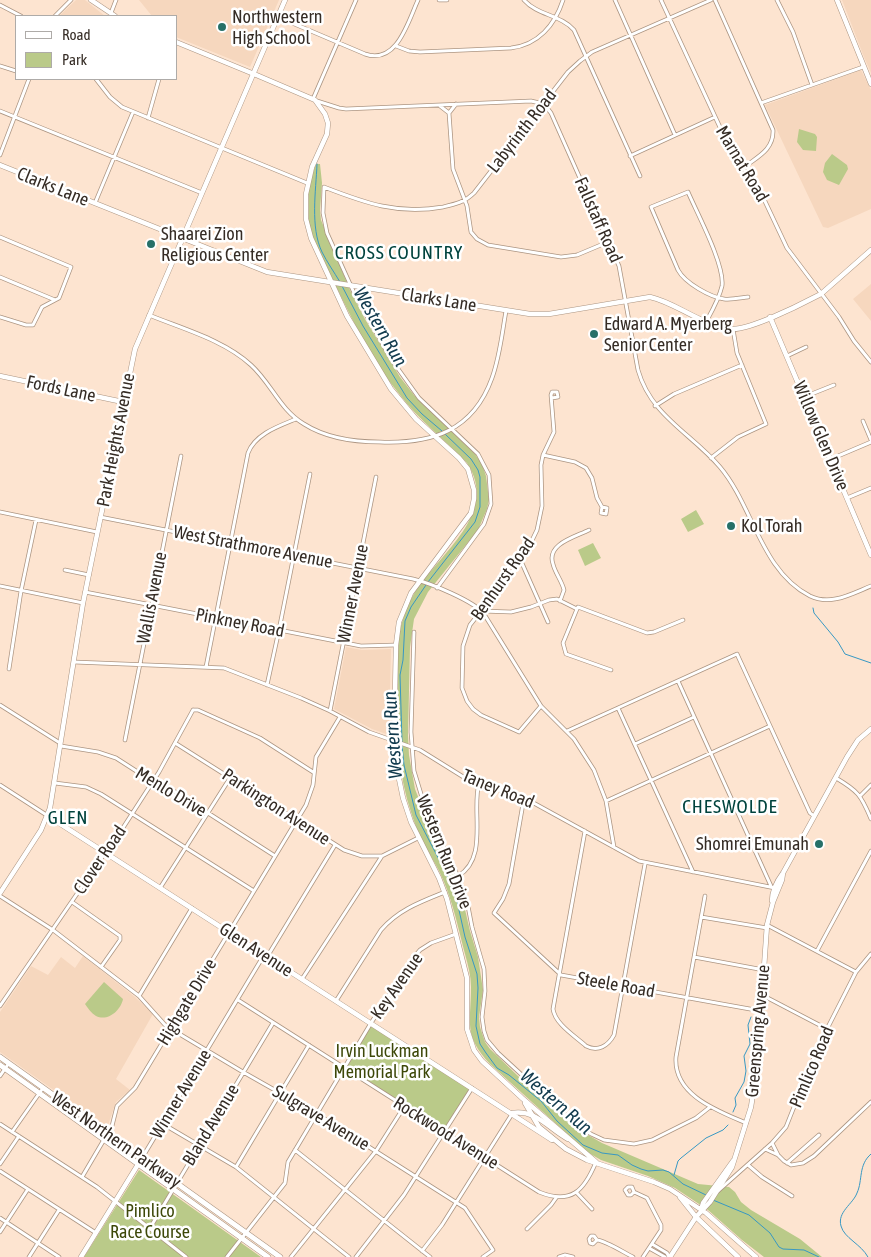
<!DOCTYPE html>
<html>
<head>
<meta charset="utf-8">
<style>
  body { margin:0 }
  #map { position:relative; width:871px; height:1257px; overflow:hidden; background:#fde4d0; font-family:"Asap Condensed",sans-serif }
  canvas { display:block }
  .legend { position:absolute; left:15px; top:15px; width:162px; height:65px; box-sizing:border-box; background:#fff; border:1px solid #aeaba8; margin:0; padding:6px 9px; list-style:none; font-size:15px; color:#352c25 }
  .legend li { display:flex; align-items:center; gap:10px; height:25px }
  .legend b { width:25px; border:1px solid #aeaba8 }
</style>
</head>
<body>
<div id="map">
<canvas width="871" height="1257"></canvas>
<ul class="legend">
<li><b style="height:6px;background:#fff"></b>Road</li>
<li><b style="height:14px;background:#baca89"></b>Park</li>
</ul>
</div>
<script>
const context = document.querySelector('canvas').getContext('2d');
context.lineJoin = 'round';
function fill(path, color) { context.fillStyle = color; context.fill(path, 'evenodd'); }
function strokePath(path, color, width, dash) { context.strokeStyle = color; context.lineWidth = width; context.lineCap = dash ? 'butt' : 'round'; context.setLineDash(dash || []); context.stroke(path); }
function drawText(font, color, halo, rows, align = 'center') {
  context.font = font + ' "Asap Condensed",sans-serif'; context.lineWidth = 5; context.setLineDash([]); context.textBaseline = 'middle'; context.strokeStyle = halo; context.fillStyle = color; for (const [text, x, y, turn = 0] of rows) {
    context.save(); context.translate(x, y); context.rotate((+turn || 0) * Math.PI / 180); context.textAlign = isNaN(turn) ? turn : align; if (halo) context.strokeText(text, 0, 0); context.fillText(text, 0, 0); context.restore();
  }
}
fill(new Path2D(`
  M76,0h9l20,16h-46z
  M139,0h140l-29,67 -74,-30v-21h-24z
  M842,0h29v73l-7,-16z
  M861,70l10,20v119l-43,19 -5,-1 -58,-122z
  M871,284v37l-18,-22z
  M346,647l16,3 29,-1 -2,86 -17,-6 -38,-20z
  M83,956l52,41 18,17 -37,65 14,11 -14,12 -9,26 -107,-76v-40l31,-46 17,9 13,-18 14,11z`), '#f6d7be');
fill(new Path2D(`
  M799,129l16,5 2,3 -1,14 -13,-1 -6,-8z
  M832,154l15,11 1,4 -9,16 -12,-5 -4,-8 2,-9z
  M316,164h4l2,19 -2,27 1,10 29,70 15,29 35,58 14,18 61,59 7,10 4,12 3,24 -2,9 -9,21 -50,62 -14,27 -4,28 -2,88 1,20 6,34 19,48 20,37 6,14 10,43 8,26 5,33 -4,27 1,10 5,15 5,7 55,53 36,29 21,12 96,41 31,3 6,5 6,10 10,8 49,29 22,18h-58l-22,-17 -34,-30 -33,-22 -27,-12 -47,-16 -14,-8 -97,-88c-27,-29 -19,-41 -19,-77 0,-11 -3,-22 -6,-33 -6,-23 -12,-51 -21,-72 -6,-16 -16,-29 -23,-44 -6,-12 -10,-26 -14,-39 -10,-37 -10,-74 -9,-112 0,-20 -2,-41 3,-61 3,-12 8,-24 14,-34 25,-39 85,-79 52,-129 -22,-23 -48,-43 -67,-68 -29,-35 -49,-78 -69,-119 -8,-18 -19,-36 -23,-56 -3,-19 1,-38 8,-56z
  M696,510l8,14 -16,8 -7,-13z
  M593,543l8,15 -16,8 -7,-16z
  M104,982l19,17c-2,11 -15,23 -27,17 -5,-3 -8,-8 -11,-12z
  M371,1025l99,63 -26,42 -98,-62z
  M139,1170l122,87h-177z`), '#baca89');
strokePath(new Path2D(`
  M317,164c-1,27 -7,63 5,88 5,10 12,20 18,30
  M342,286l21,40 44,72 15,16 20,17
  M428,582l47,-60 5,-15v-30l-2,-7 -7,-11 -26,-25
  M813,608l1,5 24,29 7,12 26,9
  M402,742l-2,-67 3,-15 2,-39 6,-14 15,-22
  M402,746l2,19 12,50 30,58 11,28 8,36 12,37 1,14 -2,38 4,18 6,9 11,15 12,7 32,26 16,20 26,24 19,8 16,2 14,10 9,4 7,2 15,-1 6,2 14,12 23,11
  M733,1112l3,-7 -1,-7 9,-16 2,-11 -2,-15 6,-12 -2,-19 3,-8
  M674,1175l4,-14 3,-3 25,-20 17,-8 5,-5
  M713,1200l36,15 21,18 9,14 4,2 21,1 15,7
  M868,1257c-7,-13 -24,-19 -27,-31 -4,-14 12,-22 16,-33 6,-13 1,-28 14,-39`), '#3798c3', 1);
const minor = new Path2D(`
  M439,0h8
  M524,0c13,15 37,15 50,30l66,146
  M615,0l60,135
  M661,0l70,151 31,44 25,53 52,69 15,24 17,21
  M715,0l58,130c1,20 -16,27 -30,38
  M777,0l16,32 19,53
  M0,5l21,11
  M111,13l5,-13
  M55,16l16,-16
  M278,17l87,37c32,11 43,-32 53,-54
  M396,46l13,5 11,1 91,-4c27,-3 44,-23 52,-48
  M0,66l16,5
  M96,79l14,18 12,10 185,76
  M313,99l43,-99
  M317,101l22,7 7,1 185,-8 13,3 7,9 68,153 19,104c13,46 53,63 82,97 33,39 41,104 90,129 21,10 41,-2 61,-10
  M761,103l102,-36
  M456,104l-7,9 4,56 14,37 4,26 6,7 11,6 73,12 16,-2 31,-13
  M440,106l9,7
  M0,111l202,82
  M148,118l11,-39
  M0,155l29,-76
  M630,156l85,-39
  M95,203l38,-91
  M0,237l71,30 -12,31 -17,9 -9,18h-7l-26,-8
  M0,277l55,23
  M149,315c34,14 75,25 102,50 20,18 29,45 53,59 22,14 51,18 76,18 52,2 93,-11 112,-64 8,-22 10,-45 14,-67
  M706,322c6,-11 13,-23 16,-36 3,-21 -25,-73 -34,-94l-37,15 27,63c7,13 32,27 46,29 7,1 16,-1 24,-2
  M787,356l19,-9
  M804,397l30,-12
  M655,406l19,-12 68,-29
  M863,421l8,19
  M543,455l32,7 11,6 6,10 5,20 5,9 -1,6 5,1 1,-6 -5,-1
  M711,458l27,-21 28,-13 -29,-71 -4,-24
  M831,459l40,-17
  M847,498l24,-10
  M0,512l97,20
  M100,517l313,62c17,4 61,22 71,35l57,92 33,33 20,31 12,31 8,46
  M521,561l27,61
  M65,570l24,5
  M0,586l83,17
  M437,588l47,-64 7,-20 -2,-29 -11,-21 -59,-56 -28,-39 -36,-64 -28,-62 -4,-20 1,-26c41,16 74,28 119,20 13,-3 22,-5 31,-14l94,-121 12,-11 12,-9 119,-52
  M85,592l276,54 35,-1
  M560,601l4,-11c-2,-9 -9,-17 -11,-26 -7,-20 22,-27 36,-34
  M577,609l-14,34 3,11 45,16
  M482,611l29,1 20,-5 18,-7 8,-1 20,10 1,-2 8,3 61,23 7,-1 29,-12
  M414,632l-3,100 3,39 14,46 26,50 13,34 5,26 12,42 1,22 -3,26 2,14 3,9 11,13 74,68 19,13 13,6 30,4 18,-4 44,-22 14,-11
  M74,662l150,6 77,30 29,13 39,21 51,18 45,28 65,23 109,60 136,27
  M206,667l42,-214c7,-19 31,-27 48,-34
  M9,669l12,-78 15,-71
  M678,681l93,205
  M267,685l12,-55 31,-156
  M0,705l60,38
  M541,706l-22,26 -38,-17 -8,-6 -6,-8 -5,-13 1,-42 7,-21 55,-70 12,-25 5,-24 -1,-41 2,-10 11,-23 -3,-37 1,-3h5l1,5 -6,1
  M618,708l75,164
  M193,710h5l62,28 53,34
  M330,711l46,-234
  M567,731l170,-77 73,159 4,3
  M125,740l56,-284
  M175,743l169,107 18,6h20
  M635,744l59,-27
  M61,746l37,6 18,6 28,18 25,12 106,68
  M836,778c22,13 25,17 35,41
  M55,783l31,4 15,7 153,97
  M0,785l48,31
  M860,796l11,-11
  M524,798l-15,86 -6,15 -9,14 65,60 2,2 200,36
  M606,801l164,-75
  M585,831l-32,178c2,15 22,27 33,37 12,6 22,0 28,-11l31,-171
  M458,876c31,-18 13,-65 21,-93
  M160,888l70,-110
  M0,896l53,34 86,66 27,30 77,46 74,42 148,94 28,42 -10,7
  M705,896l-29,161c-3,38 42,54 70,66
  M72,902l48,34v4l-19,27
  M701,917l66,11
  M767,925l89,47
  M817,951l54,-100
  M267,957l68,-112
  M694,957l70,13
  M302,979l80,-123 36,-18
  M762,995l65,34
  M139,996l53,-88
  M238,1000l301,192c32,13 45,-1 57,-30
  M336,1001l45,-71c17,-20 39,-28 64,-38
  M0,1006l103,-150 5,-5 51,-79 34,-62
  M0,1076l9,-13
  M0,1124l97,63 89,70
  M163,1124l73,43 113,90
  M12,1132l31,-44
  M772,1143l6,12 6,6 7,4 12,-2 11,-7 57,-54
  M765,1149l13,6
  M295,1150l135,107
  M142,1158l122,-203
  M787,1163l32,-28
  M0,1164l19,-28
  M748,1165l14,12 30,19
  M236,1167l73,-122
  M0,1171l96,62
  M82,1177l30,-51 5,-20 18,-18 171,-283 7,-20 3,-28 24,-40
  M718,1191l54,-48 14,-16 25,-63 16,-35 29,-57 15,-18
  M576,1192l16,17
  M634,1192l-3,3h-3l-3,-5 3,-3h4l2,5 13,6 14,27v5l-18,27
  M0,1218l59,39
  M150,1228l123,-205
  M527,1229l24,-24 5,-7
  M0,1232l28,-43
  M597,1240l-4,4 -3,-1 -1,-4 2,-3h3l3,4c9,1 26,12 36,17
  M652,1244l15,9 2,4
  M649,1248l16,9
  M422,1251l20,-26 70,-111
  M29,1257l30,-47
  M227,1257l58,-74 3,-21 83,-139 39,-61 10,-12 11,-7 25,-9
  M291,1257l85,-106 28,-44
  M356,1257l48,-62 68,-107
  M559,1257l6,-2 8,2`);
const tertiary = new Path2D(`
  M91,0l24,16
  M176,42l78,32
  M0,165l267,107 263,42h19l101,-17c18,4 34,15 50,22 11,5 21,10 33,10 18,0 63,-22 80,-31l8,-4 50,-44
  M770,317l101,238
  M0,376l123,26
  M48,816l504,324
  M512,1113c24,-4 37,16 56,26
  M81,1257l61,-99
  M670,1257l26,-40`);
const secondary = new Path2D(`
  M837,0l34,84
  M254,74l61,26 10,14 3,9 -1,11 -15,33 -6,27v25l5,19 36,78 44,73 25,30 43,39 9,11 6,21v9l-3,14 -60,80 -12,29 -3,23 -2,96 3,28 6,29 8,24 28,56 8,21 20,79v51l7,21 8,11 40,37 74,64
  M0,893l41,-63 9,-22 33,-205 52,-254 150,-349
  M772,901c0,-10 5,-20 11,-28l64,-116 11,-17 13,-11
  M525,1103l14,24 27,22 21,11 67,22 16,7 36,24 50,44
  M680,1197l16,20 42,40
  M701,1210l2,-7 30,-42
  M696,1217l14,-15 22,-35 19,-60 6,-39 10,-143 6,-23 9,-22 1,-7`);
const primary = new Path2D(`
  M0,1057l280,200
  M0,1065l268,192`);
strokePath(minor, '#ac9582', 4.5);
strokePath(tertiary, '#ac9582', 5.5);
strokePath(secondary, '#ac9582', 5.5);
strokePath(primary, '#ac9582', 6);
strokePath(minor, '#fff', 3);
strokePath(tertiary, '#fff', 4.5);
strokePath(secondary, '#fff', 4.5);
strokePath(primary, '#fff', 5);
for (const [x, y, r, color] of [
  [222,27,5,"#277068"],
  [151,244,5,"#277068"],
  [594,334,5,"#277068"],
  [731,526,5,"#277068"],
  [819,844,5,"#277068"]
]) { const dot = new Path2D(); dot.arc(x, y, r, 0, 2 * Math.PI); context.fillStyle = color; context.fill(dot); strokePath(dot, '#fff', 2); }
drawText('18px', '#352c25', '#fff', [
  ["Northwestern",232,17],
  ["High School",232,38],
  ["Shaarei Zion",161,234],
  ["Religious Center",161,255],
  ["Edward A. Myerberg",604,324],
  ["Senior Center",604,345],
  ["Kol Torah",741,526],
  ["Shomrei Emunah",809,844,"right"]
], 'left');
drawText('18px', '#352c25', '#fff', [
  ["Labyrinth Road",522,131,-52],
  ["Marnat Road",742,164,59],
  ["Clarks Lane",53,187,22],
  ["Fallstaff Road",598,220,66],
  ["Clarks Lane",439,300,9],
  ["Fords Lane",61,389,12],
  ["Willow Glen Drive",821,436,67],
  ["Park Heights Avenue",116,440,-79],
  ["West Strathmore Avenue",253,547,11],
  ["Benhurst Road",503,579,-55],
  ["Winner Avenue",353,594,-79],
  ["Wallis Avenue",152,598,-79],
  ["Pinkney Road",240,623,11],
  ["Taney Road",498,789,22],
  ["Menlo Drive",171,792,31],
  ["Parkington Avenue",276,807,33],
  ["Western Run Drive",444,852,68],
  ["Clover Road",100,860,-56],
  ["Glen Avenue",256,950,33],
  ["Steele Road",616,985,10],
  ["Key Avenue",397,986,-55],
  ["Highgate Drive",187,1002,-59],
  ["Greenspring Avenue",758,1031,-85],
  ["Pimlico Road",812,1067,-67],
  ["Winner Avenue",181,1094,-59],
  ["Sulgrave Avenue",321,1118,31],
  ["Bland Avenue",211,1125,-59],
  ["Rockwood Avenue",446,1133,32],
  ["West Northern Parkway",116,1140,35]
]);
drawText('18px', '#3d4809', '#fff', [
  ["Irvin Luckman",382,1051],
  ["Memorial Park",382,1072],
  ["Pimlico",150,1211],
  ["Race Course",150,1232]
]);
context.letterSpacing = '1px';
drawText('19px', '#01433d', '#fff', [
  ["CROSS COUNTRY",399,253],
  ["CHESWOLDE",730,807],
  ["GLEN",68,818]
]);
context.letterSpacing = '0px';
drawText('italic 19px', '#113a4d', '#fff', [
  ["Western Run",380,327,60],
  ["Western Run",393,735,-94],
  ["Western Run",556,1102,41]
]);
</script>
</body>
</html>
